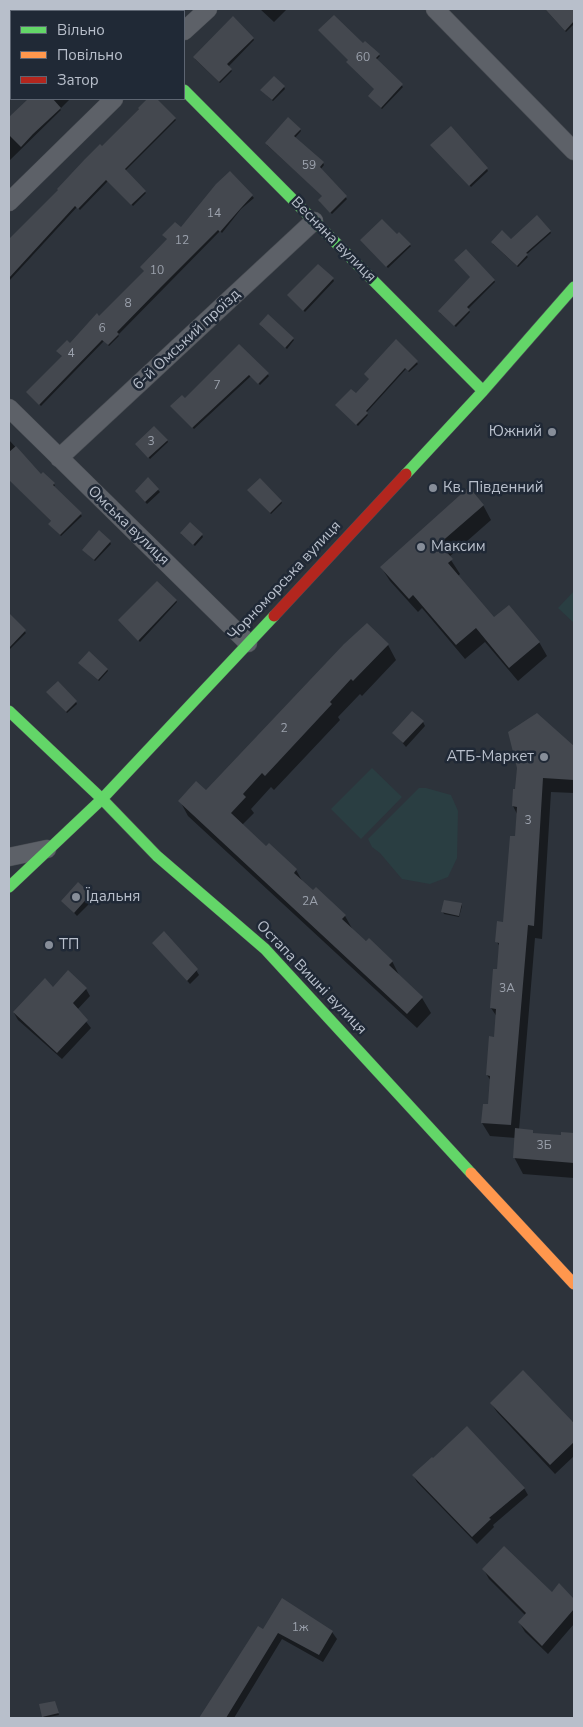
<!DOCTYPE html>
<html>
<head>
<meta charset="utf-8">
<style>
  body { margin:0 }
  #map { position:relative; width:583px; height:1727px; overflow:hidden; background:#2d333b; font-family:"Nunito Sans",sans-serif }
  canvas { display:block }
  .frame { position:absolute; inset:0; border:10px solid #b8bfcb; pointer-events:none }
  .legend { position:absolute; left:10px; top:10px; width:175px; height:90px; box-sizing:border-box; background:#202936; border:1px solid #5d6572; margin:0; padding:6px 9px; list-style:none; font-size:15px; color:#b8bfcb }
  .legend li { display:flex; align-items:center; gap:10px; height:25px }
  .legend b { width:25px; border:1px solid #5d6572 }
</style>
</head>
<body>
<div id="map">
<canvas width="583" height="1727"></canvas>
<div class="frame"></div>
<ul class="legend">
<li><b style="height:6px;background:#63d668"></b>Вільно</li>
<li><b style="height:6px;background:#ff974d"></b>Повільно</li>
<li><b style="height:6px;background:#b3261e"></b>Затор</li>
</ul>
</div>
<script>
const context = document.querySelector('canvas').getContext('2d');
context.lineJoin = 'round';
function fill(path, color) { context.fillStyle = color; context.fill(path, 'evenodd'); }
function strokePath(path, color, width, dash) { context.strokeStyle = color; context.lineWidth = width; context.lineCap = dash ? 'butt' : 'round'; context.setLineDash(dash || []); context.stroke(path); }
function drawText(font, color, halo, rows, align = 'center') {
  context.font = font + ' "Nunito Sans",sans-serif'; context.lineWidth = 5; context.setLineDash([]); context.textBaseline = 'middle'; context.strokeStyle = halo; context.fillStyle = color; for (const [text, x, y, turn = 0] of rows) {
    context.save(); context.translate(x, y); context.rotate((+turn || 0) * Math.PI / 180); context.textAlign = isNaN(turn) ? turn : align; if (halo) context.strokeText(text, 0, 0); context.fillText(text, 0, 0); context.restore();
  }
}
fill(new Path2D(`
  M574,591v32l-16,-15z
  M372,768l30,29 -41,42 -30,-30z
  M419,788h7l25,7 7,16 -1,47 -9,19 -18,7 -28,-5 -22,-26 -8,-6 -4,-8z`), '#2a3e42');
fill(new Path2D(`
  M140,9h18l-2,2h-13z
  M260,9h27l-13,13z
  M545,9h26l3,3v12l-8,8z
  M253,38l1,2 -26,27 4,4 -12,12 -25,-24z
  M363,45l16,10 1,1 -4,4 27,27 -21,22 -13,-13 7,-7 -29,-27z
  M284,87l1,2 -12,12 -10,-9z
  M29,99h41l-10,10 1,1 -52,51v-42z
  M149,99h6l21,21 -51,51 21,22 -13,13 -25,-25 -28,29 -3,-3 -68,74v-40z
  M300,129l1,2 -6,7 28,25 1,2 -4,5 27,29 -15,15 -12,-12 3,-6 -56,-51z
  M433,147l54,22 1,2 -17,16z
  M230,173l24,25 -13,11 -19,24 -2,-2 -102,104 1,1 -10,10 -5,-5 -63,65 -12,-12 34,-37 7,-13 29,-27 46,-46z
  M550,231l1,2 -25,22 2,2 -10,10 -25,-23z
  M397,235l14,11 -23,22 -25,-26z
  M333,279l1,2 -29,31 -15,-15z
  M494,280l1,2 -27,27 2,3 -14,15 -16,-14z
  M261,326l32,13 1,1 -7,9z
  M396,341l22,23 -9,8 -3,-3 -40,44 2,2 -10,11 -20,-19 18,-12 15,-15z
  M239,346l30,30 -9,9 -9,-9 -57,53 -21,-21 12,-9z
  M9,440l32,35 13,9 1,2 -2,1 29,29 -21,20 -10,-10 1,-4 -27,-27 -16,-18z
  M167,440l1,2 -18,17 -12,-13z
  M148,479l12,13 -13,12 -10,-11z
  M250,492l31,9 1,2 -11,11z
  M483,505l8,15 -42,37 11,17 -2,2 36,43 45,23 8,14 -29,25 -33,-39 -20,17 -43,-51 -4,4 -28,-31 -9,-14z
  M181,534l21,1 1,2 -8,9z
  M110,542l1,2 -16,17 -10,-9z
  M176,600l1,2 -37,40 -19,-20z
  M13,619l13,14 -17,17v-26z
  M388,645l8,15 -34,36 -2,-2 -22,23 2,3 -66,70 -3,-3 -20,22 3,4 -12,12 24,23 3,-4 27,26 8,14 41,32 9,16 38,29 8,16 22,21 9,15 -14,15 -229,-212 -8,-15 26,-10z
  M81,665l26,4 1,2 -9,10z
  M49,694l27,8 1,2 -10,9z
  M537,714l37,34v45l-23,-1 -9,147 -7,-1 -16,192 13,1 2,3 28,3v-4l12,1v44l-51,-4 -9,-17 2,-19 -26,-2 -8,-13 7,-18 2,-24 -4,-6 8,-37 2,-21 -6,-9 7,-38 2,-23 -3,-5 7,-19 12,-86 1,-23 -4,-8z
  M423,722l2,4 -19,21 -12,-14z
  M90,895l3,5 -16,16 -14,-15z
  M461,904l1,2 -3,11 -15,-3 -1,-2z
  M153,943l43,27 3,5 -9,9z
  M52,989h34l4,7 -13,14 14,18 -29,31 -44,-39 -4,-7z
  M491,1403l81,19 2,-3v37l-19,18 -58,-62z
  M413,1475l111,13 4,7 -35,30 1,2 -17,17 -60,-62z
  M484,1570l68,24 7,-9 15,15v24l-26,30 -23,-22 -6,-10 6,-7 -36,-36z
  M282,1600l50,32 5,7 -14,23 -41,-23 -48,79h-33l57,-90 5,3z
  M55,1704l4,11 -15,3 -1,-1z`), '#0007');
fill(new Path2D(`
  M545,9h29v12l-9,10z
  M334,15l29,28 2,-2 15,13 -4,4 27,26 -22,24 -13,-12 6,-7 -28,-27 2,-2 -30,-30z
  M233,16l21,22 -27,26 5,5 -13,13 -26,-25z
  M274,76l11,10 -13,14 -12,-10z
  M28,99h25l8,9 -28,26 -12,13 -12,-12v-18z
  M147,99h10l19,19 -51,51 21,22 -15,14 -25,-25 -28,29 -3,-3 -66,72v-39l49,-49 -1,-1 28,-30 15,-15 2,2 37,-37 -1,-1z
  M288,117l13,12 -7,7 30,26 -4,5 27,29 -17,17 -12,-13 4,-4 -57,-53z
  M451,126l37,42 -19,18 -39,-41z
  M230,171l23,24 -12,13 -21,24 -2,-2 -57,57 -44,45 2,2 -11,11 -6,-5 -63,65 -13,-13 36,-36 -6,-5 11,-11 3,3 27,-30 2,3 45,-45 -4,-4 27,-28 -5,-4 13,-13 6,5 35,-43z
  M537,215l14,16 -25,22 2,1 -11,12 -26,-24 11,-12 9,9z
  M382,219l15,15 2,-2 12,12 -25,23 -26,-27z
  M466,249l29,31 -28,27 3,3 -16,16 -16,-15 32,-34 -16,-17z
  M318,264l16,14 -31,33 -16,-16z
  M268,314l26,24 -9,10 -26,-24z
  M396,339l22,22 -10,10 -3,-3 -39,43 2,2 -12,12 -21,-20 16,-16 5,4 13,-14 -5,-5z
  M239,344l30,29 -11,11 -9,-9 -57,53 -22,-22 12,-11 3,3z
  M154,426l14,14 -20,18 -13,-14z
  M16,446l25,28 2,-2 12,11 -2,2 29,28 -22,22 -12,-11 3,-3 -42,-41v-28z
  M148,477l11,12 -14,13 -10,-11z
  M260,478l22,23 -12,12 -23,-23z
  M469,487l15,18 -45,39 14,15 -5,4 46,54 15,-12 31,37 -31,26 -33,-40 -20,17 -43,-50 -4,4 -29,-32z
  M190,522l13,12 -10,11 -13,-12z
  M99,530l12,11 -17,19 -12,-10z
  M157,581l20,19 -39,41 -20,-21z
  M9,613l17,17 -17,18z
  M367,623l22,21 -36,37 -2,-2 -21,23 2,2 -67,72 -3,-3 -19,21 3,3 -15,16 35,33 3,-3 28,26 -3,4 19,17 3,-3 30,28 -4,4 24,22 3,-3 24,23 -4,4 34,32 -16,17 -229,-213 18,-20 10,9 138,-146z
  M89,651l19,18 -10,11 -20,-17z
  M58,681l19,20 -11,11 -20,-20z
  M412,711l12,10 -21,22 -11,-10z
  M537,713l37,33v34l-31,-2 -9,148 -6,-1 -17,200 -30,-2 2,-19h5l2,-28 -4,-1 3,-39 5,1 2,-28 -6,-1 3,-39h4l2,-26 -4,-1 2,-21 6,1 7,-86h5l2,-29 -5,-1 1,-17h2l2,-21 -9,-36z
  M78,882l13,12 -17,19 -13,-12z
  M444,900l18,3 -3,13 -18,-4z
  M164,931l34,38 -11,12 -35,-38z
  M68,970l19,18 -14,15 15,17 -31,33 -44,-41 32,-34 8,9z
  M515,1128l18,2v3l28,2v-3l13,1v30l-61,-5z
  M523,1370l51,53v19l-24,23 -60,-62z
  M467,1426l58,62 -36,30 2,1 -19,18 -60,-62 20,-18 1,1z
  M504,1546l48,46 7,-9 15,16v10l-32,37 -24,-24 8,-9 -44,-44z
  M282,1598l51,33 -14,24 -41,-22 -52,85h-27l59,-92 5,3z
  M55,1701l4,12 -17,4 -3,-13z`), '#44484f');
const street = new Path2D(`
  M102,9l3,2
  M435,9l139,142
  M184,31l24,-22
  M9,202l105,-103
  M9,408l239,235
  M59,458l255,-237
  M9,857l38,-8`);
const fast = new Path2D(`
  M184,90l299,301
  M406,474l77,-83 91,-104
  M9,711l93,88 55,57 108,93 206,224
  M9,887l93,-88 172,-183`);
const slow = new Path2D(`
  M471,1173l103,111`);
const jam = new Path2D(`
  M274,616l132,-142`);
strokePath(street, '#4b4f55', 19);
strokePath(fast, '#4b4f55', 12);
strokePath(slow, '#4b4f55', 12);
strokePath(jam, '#4b4f55', 12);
strokePath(street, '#5d6168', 18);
strokePath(fast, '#63d668', 11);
strokePath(slow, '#ff974d', 11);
strokePath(jam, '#b3261e', 11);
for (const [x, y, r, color] of [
  [552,432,5,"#878e99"],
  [433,488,5,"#878e99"],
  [421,547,5,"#878e99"],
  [544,757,5,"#878e99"],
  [76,897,5,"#878e99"],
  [49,945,5,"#878e99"]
]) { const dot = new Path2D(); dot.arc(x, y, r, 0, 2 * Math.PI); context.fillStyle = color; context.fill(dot); strokePath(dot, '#202936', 2); }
drawText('12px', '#9ba1ac', null, [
  ["60",363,58],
  ["59",309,166],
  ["14",214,214],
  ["12",182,241],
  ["10",157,271],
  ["8",128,304],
  ["6",102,329],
  ["4",71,354],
  ["7",217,386],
  ["3",151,442],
  ["2",284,729],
  ["3",528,821],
  ["2А",310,902],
  ["3А",507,989],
  ["3Б",544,1146],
  ["1ж",300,1628]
]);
drawText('15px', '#b8bfcb', '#202936', [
  ["Весняна вулиця",333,240,45],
  ["6-й Омський проїзд",187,340,-43],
  ["Омська вулиця",128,526,44],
  ["Чорноморська вулиця",285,581,-47],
  ["Остапа Вишні вулиця",311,978,46]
]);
drawText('15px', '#b8bfcb', '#202936', [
  ["Южний",542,432,"right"],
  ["Кв. Південний",443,488],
  ["Максим",431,547],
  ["АТБ-Маркет",534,757,"right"],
  ["Їдальня",86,897],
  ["ТП",59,945]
], 'left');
</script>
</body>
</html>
